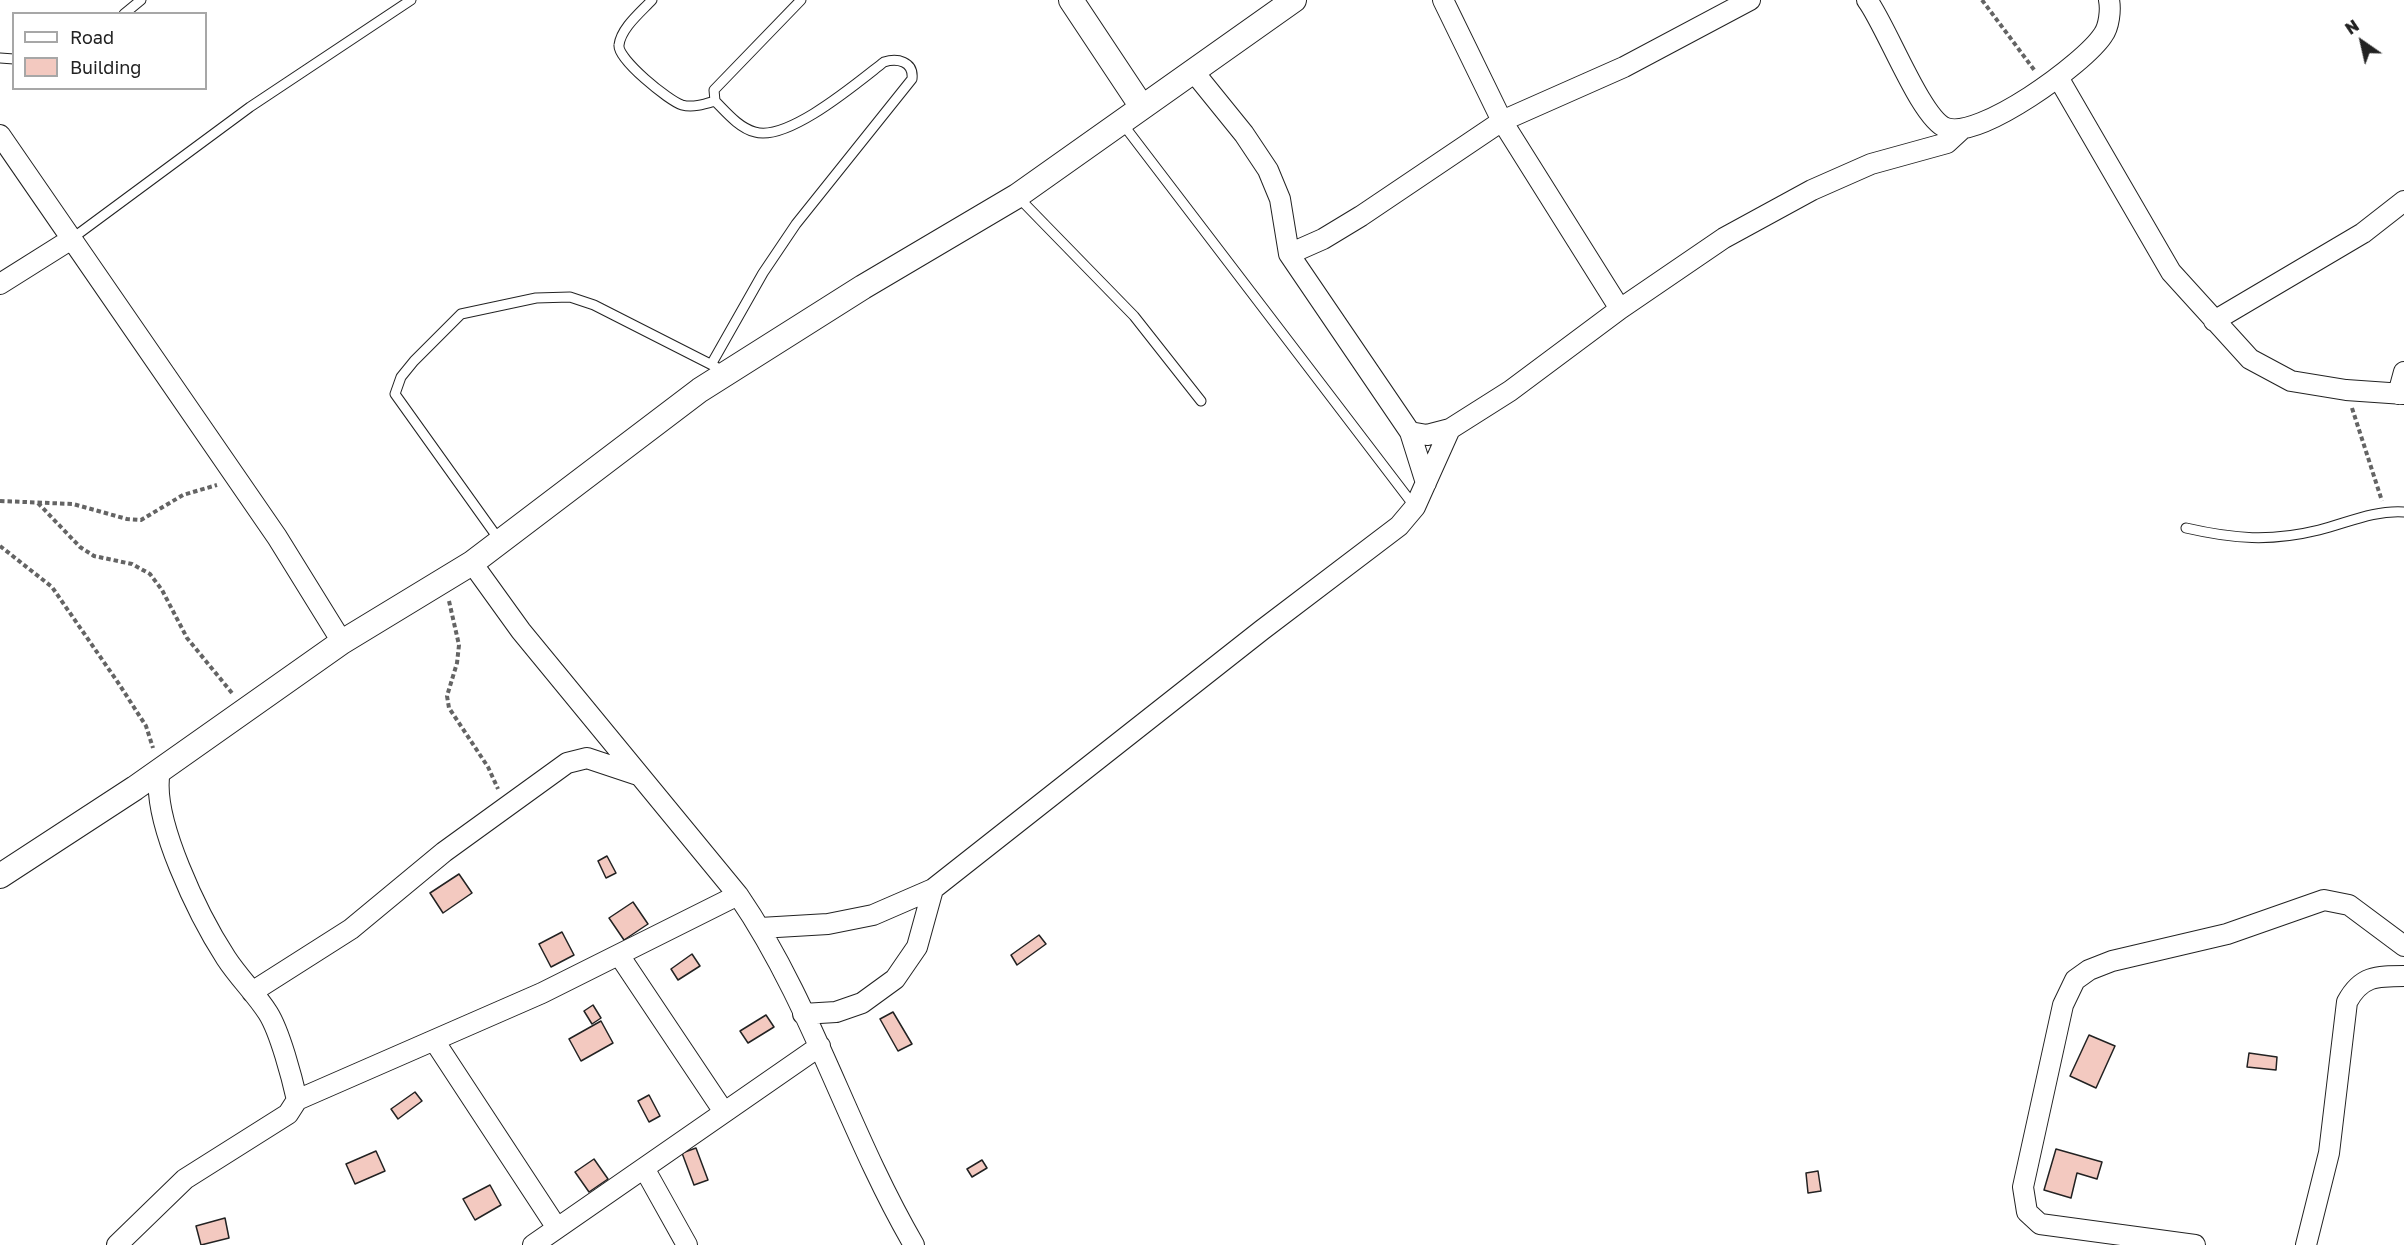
<!DOCTYPE html>
<html>
<head>
<meta charset="utf-8">
<style>
  body { margin:0 }
  #map { position:relative; width:2404px; height:1245px; overflow:hidden; background:#fff; font-family:"Golos Text",sans-serif }
  canvas { display:block }
  .legend { position:absolute; left:12px; top:12px; width:195px; height:78px; box-sizing:border-box; background:#fff; border:2px solid #a7a7a7; margin:0; padding:8px 10px; list-style:none; font-size:18px; color:#222 }
  .legend li { display:flex; align-items:center; gap:12px; height:30px }
  .legend b { width:30px; border:2px solid #a7a7a7 }
  .north { position:absolute; left:2332px; top:12px; width:60px; height:60px; -webkit-text-stroke:4px #fff; paint-order:stroke; rotate:326deg; font-size:16px; font-weight:700; line-height:24px; text-align:center; color:#222 }
  .north::after { content:''; display:block; margin:auto; width:21px; height:27px; background:#222; clip-path:polygon(50% 0,100% 100%,50% 72%,0 100%) }
</style>
</head>
<body>
<div id="map">
<canvas width="2404" height="1245"></canvas>
<ul class="legend">
<li><b style="height:8px;background:#fff"></b>Road</li>
<li><b style="height:16px;background:#f3c9c0"></b>Building</li>
</ul>
<div class="north">N</div>
</div>
<script>
const context = document.querySelector('canvas').getContext('2d');
context.lineJoin = 'round';
function fill(path, color) { context.fillStyle = color; context.fill(path, 'evenodd'); }
function strokePath(path, color, width, dash) { context.strokeStyle = color; context.lineWidth = width; context.lineCap = dash ? 'butt' : 'round'; context.setLineDash(dash || []); context.stroke(path); }
const building = new Path2D(`
  M607,856l9,17 -10,5 -8,-17z
  M459,874l13,19 -29,20 -13,-20z
  M633,902l15,22 -24,16 -15,-22z
  M562,932l12,23 -23,12 -12,-23z
  M1039,935l7,9 -29,21 -6,-10z
  M692,954l8,12 -22,14 -7,-11z
  M593,1005l8,13 -9,6 -8,-13z
  M893,1012l19,32 -14,7 -18,-32z
  M766,1015l8,12 -26,16 -8,-12z
  M601,1021l12,22 -32,18 -12,-22z
  M2089,1035l26,11 -19,42 -26,-12z
  M2249,1053l28,4 -1,13 -29,-3z
  M415,1092l7,9 -24,18 -7,-10z
  M649,1095l11,21 -11,6 -11,-21z
  M696,1148l12,32 -14,5 -12,-32z
  M2056,1149l46,13 -5,17 -20,-6 -6,25 -27,-8z
  M376,1151l9,20 -30,13 -9,-20z
  M594,1159l14,20 -19,13 -14,-20z
  M982,1160l5,8 -15,9 -5,-8z
  M1818,1171l3,20 -13,2 -2,-20z
  M490,1185l11,20 -26,15 -12,-21z
  M225,1218l4,20 -28,7 -5,-19z`);
fill(building, '#f3c9c0');
strokePath(building, '#222', 1.5);
const service = new Path2D(`
  M652,0c-11,12 -31,28 -33,45 -2,14 50,56 63,60 11,3 23,-1 33,-4
  M124,14l17,-14
  M0,58l14,1
  M1122,123l293,384
  M1018,197l116,119 67,85
  M70,240l180,-133 161,-107
  M712,363l51,-90 33,-49 116,-145c2,-18 -15,-21 -28,-17 -26,20 -96,80 -129,70 -16,-4 -29,-20 -40,-31l-1,-11 87,-90
  M2186,528c48,11 84,14 133,2 28,-7 55,-20 85,-18
  M500,541l-105,-147 6,-17 13,-16 47,-47 75,-16 34,-1 24,8 122,62`);
const minor = new Path2D(`
  M1443,0l59,121 118,188
  M1867,0c19,25 54,119 79,128 33,12 138,-64 157,-93 6,-8 8,-25 6,-35
  M1193,71l51,63 24,36 12,29 9,55 121,178 17,3 23,-6 60,-38 110,-82 104,-71 88,-48 59,-26 76,-21 13,-12
  M2059,79l112,193 79,87 41,22 55,9 58,4
  M0,135l277,402 65,105
  M1289,254l34,-15 38,-23 141,-95 122,-54 126,-67
  M0,284l70,-44
  M2214,321l149,-88 41,-32
  M2398,394l6,-22
  M1410,432l16,51
  M472,563l49,68 217,264c74,108 110,237 176,350
  M760,928l68,-4 45,-9 60,-26 329,-259 137,-104 16,-19 35,-78
  M619,955l105,157
  M252,992l99,-63 93,-77 123,-89 20,-5 48,16
  M803,1014l33,-2 26,-9 33,-24 22,-32 16,-58
  M435,1042l122,186
  M297,1100l245,-107 196,-98
  M644,1168l43,77
  M117,1245l68,-66 103,-65 9,-14c-5,-22 -17,-68 -29,-87 -12,-19 -29,-35 -42,-55 -26,-40 -76,-140 -66,-187
  M533,1245l287,-199
  M2195,1245l-155,-21 -13,-12 -4,-25 40,-182 12,-25 14,-10 23,-9 115,-27 97,-34 25,5 55,41
  M2306,1245l23,-92 18,-151c14,-26 29,-26 57,-26`);
const tertiary = new Path2D(`
  M1071,0l71,107
  M0,876l135,-88 207,-146 130,-79 228,-173 163,-103 154,-91 277,-196`);
strokePath(service, '#222', 11);
strokePath(minor, '#222', 22);
strokePath(tertiary, '#222', 26);
strokePath(new Path2D(`
  M1982,0l53,71
  M2352,408l30,93
  M0,501l73,3 54,15 14,1 42,-25 34,-10
  M38,503l42,44 14,9 38,8 18,10 12,16 25,48 45,55
  M0,546l52,41 67,97 27,42 7,22
  M449,601l10,44 -2,18 -10,33 2,12 39,59 10,22`), '#646464', 4, [4.5, 3]);
strokePath(service, '#fff', 9);
strokePath(minor, '#fff', 20);
strokePath(tertiary, '#fff', 24);
</script>
</body>
</html>
